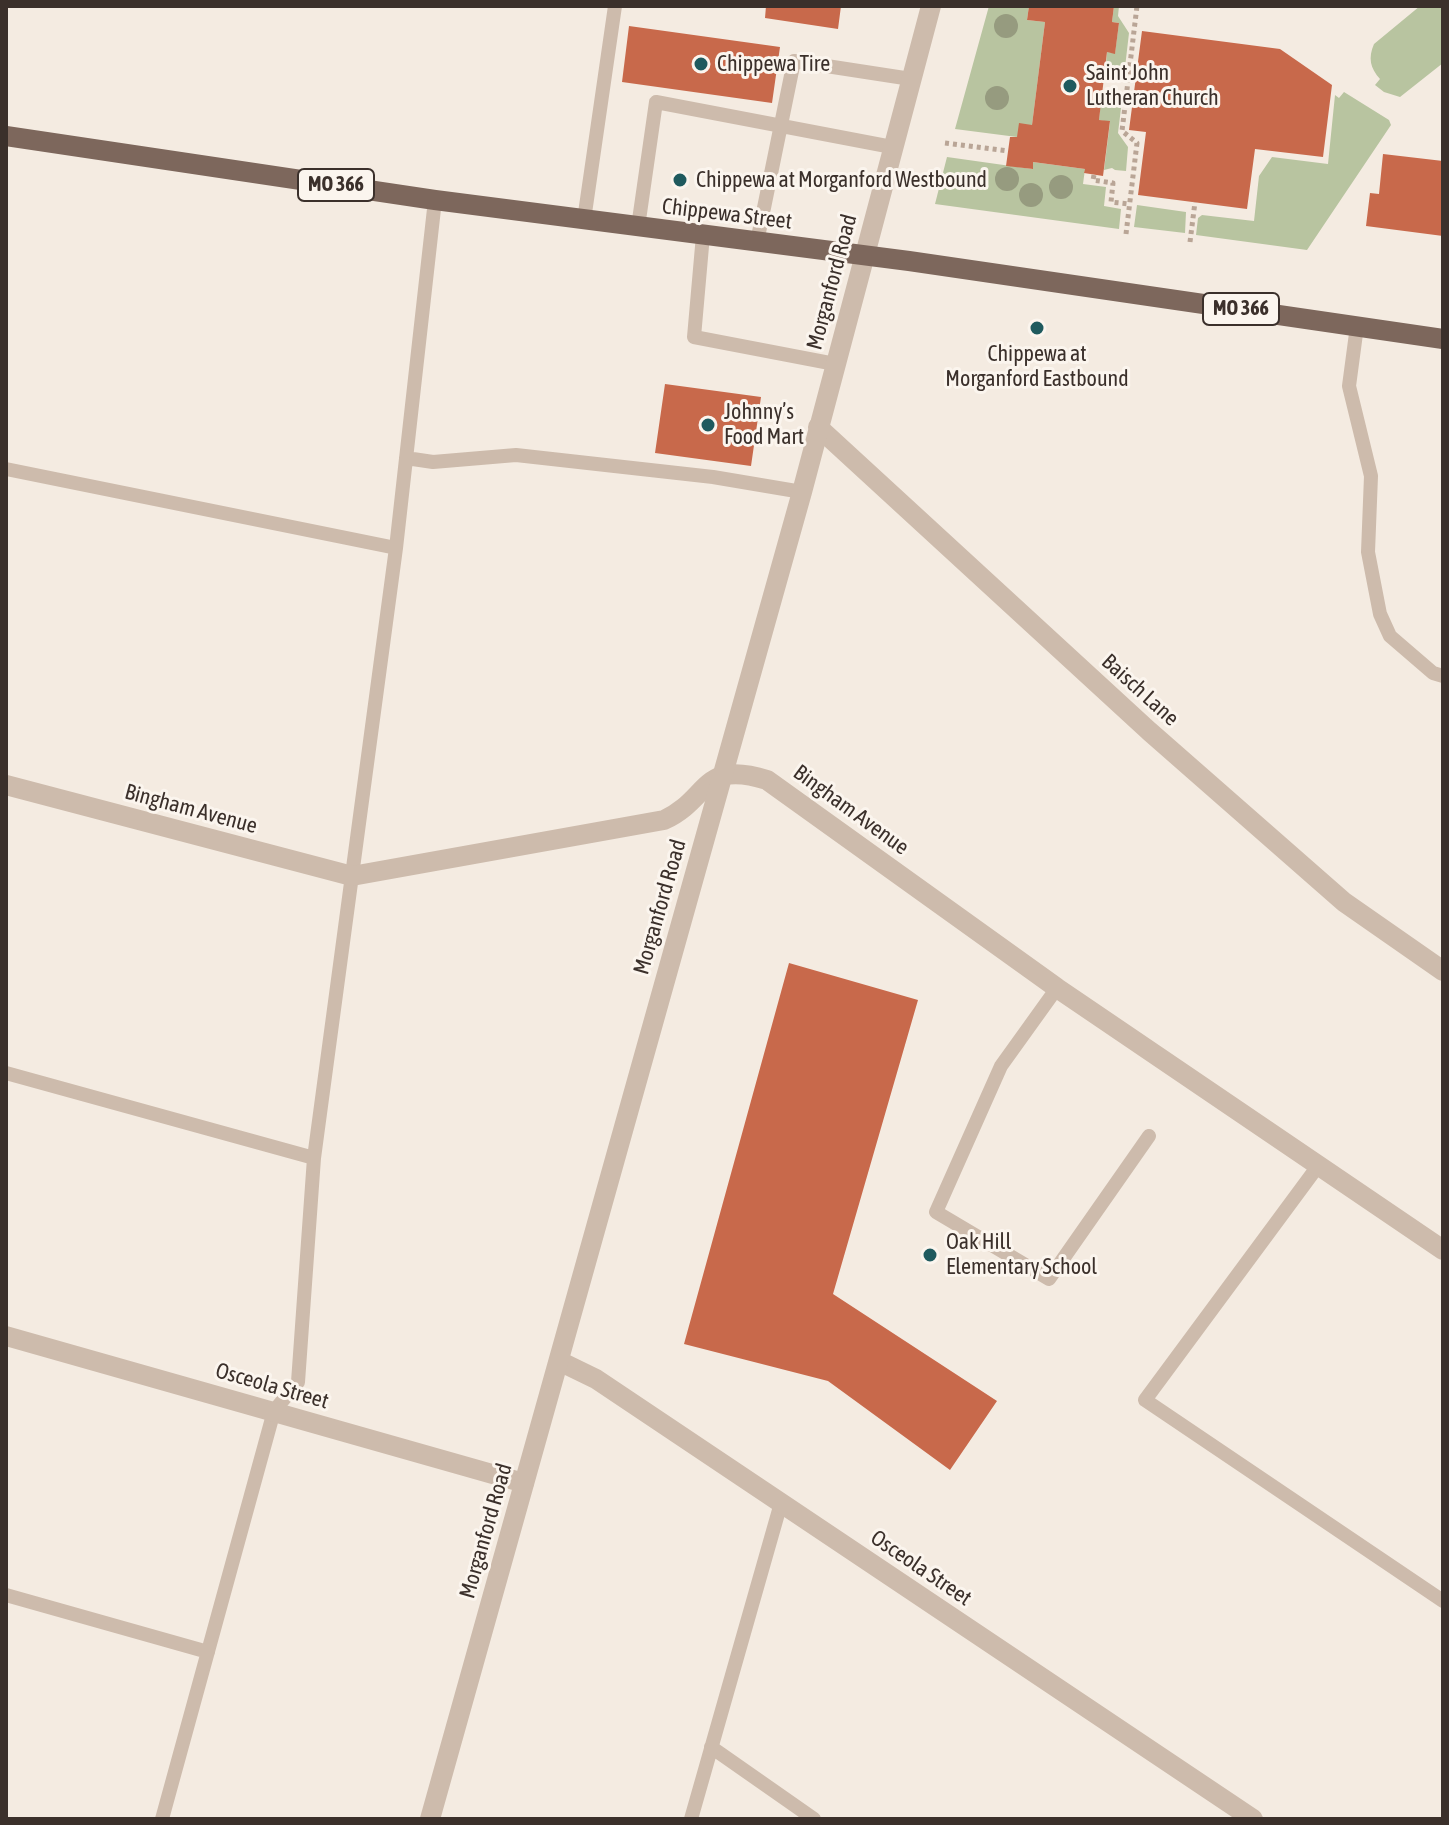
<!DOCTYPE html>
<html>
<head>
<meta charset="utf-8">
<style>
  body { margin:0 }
  #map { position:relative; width:1449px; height:1825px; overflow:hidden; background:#f4ebe1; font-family:"Asap Condensed",sans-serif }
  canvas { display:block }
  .frame { position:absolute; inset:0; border:8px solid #3b302b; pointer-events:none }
</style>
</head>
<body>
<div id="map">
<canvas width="1449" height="1825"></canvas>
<div class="frame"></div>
</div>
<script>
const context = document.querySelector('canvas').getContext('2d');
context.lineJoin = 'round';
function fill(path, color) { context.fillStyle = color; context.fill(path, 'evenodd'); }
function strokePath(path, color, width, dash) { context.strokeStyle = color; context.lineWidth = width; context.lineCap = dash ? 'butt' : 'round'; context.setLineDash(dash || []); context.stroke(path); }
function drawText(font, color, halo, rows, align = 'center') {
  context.font = font + ' "Asap Condensed",sans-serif'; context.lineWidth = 6; context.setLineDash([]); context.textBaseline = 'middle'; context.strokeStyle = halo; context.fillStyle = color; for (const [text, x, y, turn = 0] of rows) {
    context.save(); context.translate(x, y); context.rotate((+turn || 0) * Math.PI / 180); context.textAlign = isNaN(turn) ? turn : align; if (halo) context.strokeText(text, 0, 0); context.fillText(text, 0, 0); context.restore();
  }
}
fill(new Path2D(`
  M989,6h40l-2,14 18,2 -13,103 -15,12 -62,-8z
  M1114,6h5l-1,10 11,17 -5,43 -19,-2 2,-22 8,1 4,-30 -7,-1z
  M1420,6h23v57l-43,34 -16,-5 -9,-7 5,-6c-10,-11 -12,-21 -6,-35z
  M1344,92l45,28 2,5 -84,125 -111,-15 2,-17 4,-3 52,6 5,-45 13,-19 56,7 7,-69 4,3z
  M1101,98l21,2 -4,33 10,14 -2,24 -11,-1 -3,-2 -8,2 6,-48 -11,-2z
  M947,157l85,12 1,-7 52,7 -2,15 23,3 -2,19 17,3 -2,20 -184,-25z
  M1137,205l49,7 -1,21 -51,-6z`), '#b8c4a0');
fill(new Path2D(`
  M766,6h75l-3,23 -73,-11z
  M1029,6h85l-2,16 7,1 -4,31 -8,-2 -8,68 11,1 -7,55 -19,-3 1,-4 -52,-7v7l-27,-3 4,-29h7l2,-14 13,2 13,-103 -18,-2z
  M629,26l151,21 -8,56 -150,-21z
  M1142,31l138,18 52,36 -9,72 -68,-8 -8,60 -109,-14 8,-63 -17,-2z
  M1383,154l60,7v75l-77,-10 4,-33 9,1z
  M665,384l96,13 -10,69 -96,-13z
  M789,963l129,37 -85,294 164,107 -47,69 -122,-89 -144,-37z`), '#c8694b');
strokePath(new Path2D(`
  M945,143l63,8
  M1094,175l-1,5 20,3 -2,19 18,2
  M1126,234l11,-91 -15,-12 15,-125
  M1190,242l5,-40`), '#b9a596', 5, [4, 4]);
strokePath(new Path2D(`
  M584,220l31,-214
  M638,227l18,-125 236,45
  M703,235l-9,102 141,27
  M757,242l37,-181 117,18
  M1357,326l-8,60 22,90 -3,76 12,62 10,22 43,37 10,3
  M406,458l27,4 83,-7 197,22 89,15
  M6,469l390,79
  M1057,988l-56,78 -65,146 113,67 100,-143
  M6,1073l308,85
  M1318,1166l-173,234 298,201
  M6,1595l202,57
  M711,1747l103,72
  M162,1819l112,-408 24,-29 16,-224 82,-610 39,-348
  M691,1819l90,-316`), '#cdbbac', 14);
strokePath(new Path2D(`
  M818,427l331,304 195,171 99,69
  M6,785l346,91 312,-56c46,-21 37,-61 103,-40l290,208 386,262
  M6,1336l518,147
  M559,1361l37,18 657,440`), '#cdbbac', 20);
strokePath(new Path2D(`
  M430,1819l372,-1327 129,-486`), '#cdbbac', 20);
strokePath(new Path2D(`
  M6,136l429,64 474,61 534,78`), '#7d675c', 20);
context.fillStyle = '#969b7f';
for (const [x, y] of [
  [1006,26],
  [997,98],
  [1007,179],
  [1061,187],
  [1031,195]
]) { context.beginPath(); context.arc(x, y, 12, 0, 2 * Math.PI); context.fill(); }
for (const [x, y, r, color] of [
  [701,64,8,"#1f5a5e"],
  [1070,86,8,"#1f5a5e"],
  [680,180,8,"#1f5a5e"],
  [1037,328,8,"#1f5a5e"],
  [708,425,8,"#1f5a5e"],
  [930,1255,8,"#1f5a5e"]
]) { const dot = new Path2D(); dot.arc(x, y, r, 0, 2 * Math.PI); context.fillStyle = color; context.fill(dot); strokePath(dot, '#fbf5ee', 3); }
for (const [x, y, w] of [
  [336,185,76],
  [1241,309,76]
]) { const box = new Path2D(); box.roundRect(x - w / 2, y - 16, w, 32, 6); context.fillStyle = '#fbf5ee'; context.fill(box); strokePath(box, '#3b302b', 2); }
drawText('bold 20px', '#3b302b', null, [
  ["MO 366",336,185],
  ["MO 366",1241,309]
]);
drawText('22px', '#3b302b', '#fbf5ee', [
  ["Chippewa Tire",717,64],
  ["Saint John",1086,73],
  ["Lutheran Church",1086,98],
  ["Chippewa at Morganford Westbound",696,180],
  ["Chippewa at",1037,354,"center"],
  ["Morganford Eastbound",1037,379,"center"],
  ["Johnny’s",724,412],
  ["Food Mart",724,437],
  ["Oak Hill",946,1242],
  ["Elementary School",946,1267]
], 'left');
drawText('22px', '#3b302b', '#fbf5ee', [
  ["Chippewa Street",727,214,7],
  ["Morganford Road",832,282,-75],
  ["Baisch Lane",1140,690,42],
  ["Bingham Avenue",191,809,15],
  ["Bingham Avenue",851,810,36],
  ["Morganford Road",660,907,-74],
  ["Osceola Street",272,1386,16],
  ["Morganford Road",486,1531,-74],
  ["Osceola Street",921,1568,34]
]);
</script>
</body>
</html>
